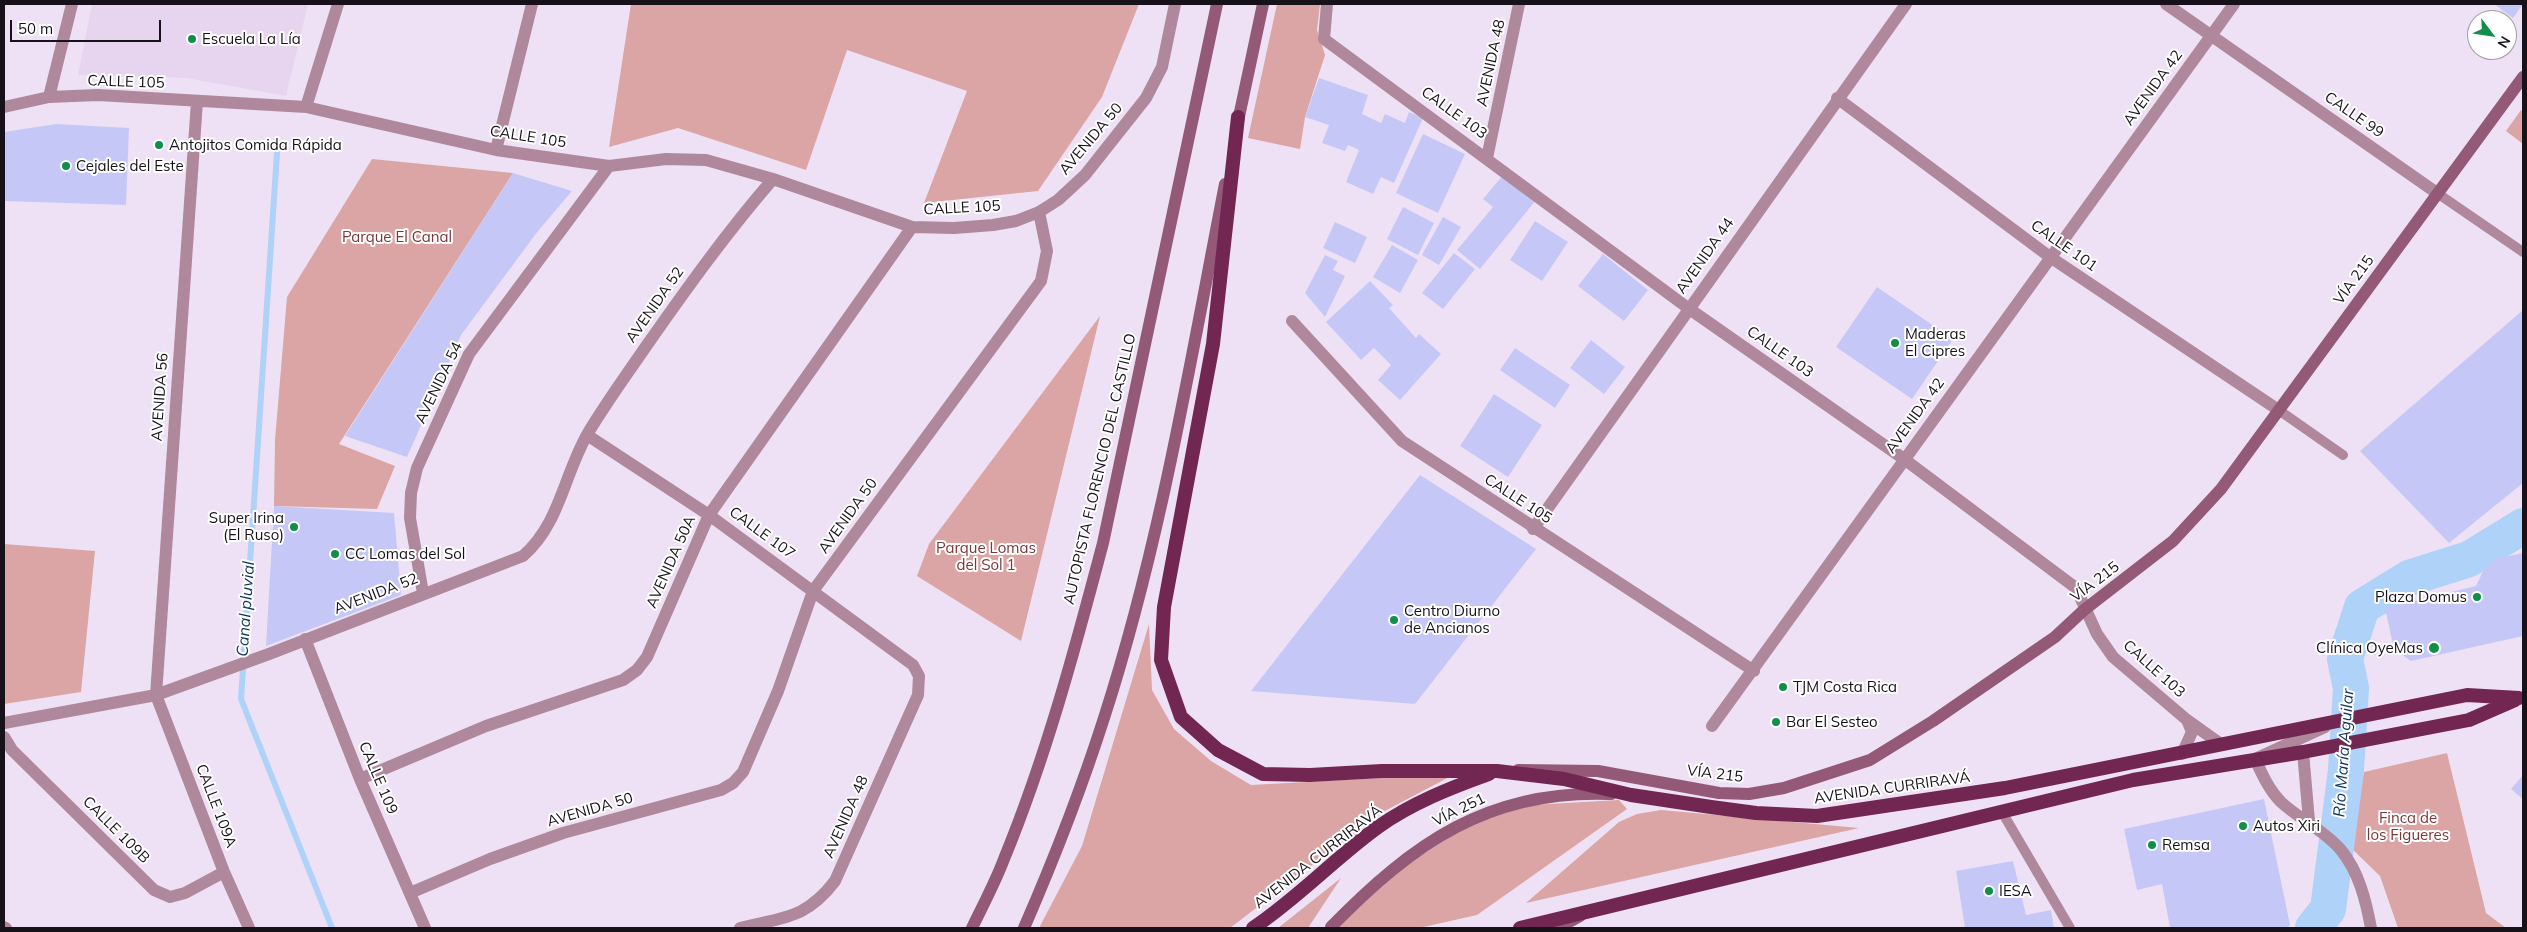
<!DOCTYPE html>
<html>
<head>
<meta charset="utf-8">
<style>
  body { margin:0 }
  #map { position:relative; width:2527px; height:932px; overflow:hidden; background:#efe1f5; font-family:Mulish,sans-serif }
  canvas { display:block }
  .frame { position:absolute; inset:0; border:5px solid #171219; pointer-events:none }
  .north { position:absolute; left:2467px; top:10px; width:50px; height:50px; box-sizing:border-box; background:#fff; border:1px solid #a2a0a3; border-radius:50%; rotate:121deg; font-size:14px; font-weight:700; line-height:20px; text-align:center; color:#171219 }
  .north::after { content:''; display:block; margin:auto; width:18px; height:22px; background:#118e4a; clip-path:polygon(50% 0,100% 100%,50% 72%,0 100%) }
  .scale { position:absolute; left:10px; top:20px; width:151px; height:22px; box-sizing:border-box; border:2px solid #171219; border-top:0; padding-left:6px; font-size:15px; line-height:18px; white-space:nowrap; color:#171219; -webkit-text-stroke:4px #fff; paint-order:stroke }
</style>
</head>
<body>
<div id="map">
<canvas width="2527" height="932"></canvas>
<div class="frame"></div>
<div class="north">N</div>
<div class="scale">50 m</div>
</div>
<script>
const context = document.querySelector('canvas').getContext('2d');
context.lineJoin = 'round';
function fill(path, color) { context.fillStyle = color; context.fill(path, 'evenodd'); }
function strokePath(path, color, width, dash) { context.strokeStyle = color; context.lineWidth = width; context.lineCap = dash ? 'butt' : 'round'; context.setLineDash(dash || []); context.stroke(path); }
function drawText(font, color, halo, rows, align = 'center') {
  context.font = font + ' Mulish,sans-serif'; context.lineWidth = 4; context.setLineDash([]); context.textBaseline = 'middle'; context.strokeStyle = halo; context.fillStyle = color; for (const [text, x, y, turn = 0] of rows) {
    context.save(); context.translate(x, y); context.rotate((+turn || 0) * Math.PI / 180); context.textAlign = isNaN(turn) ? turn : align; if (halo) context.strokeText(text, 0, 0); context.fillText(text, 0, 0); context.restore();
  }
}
fill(new Path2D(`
  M92,4h216l-22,92 -100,-18 -108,-3z`), '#e7d5ef');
fill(new Path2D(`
  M631,4h508l-37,93 -64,94 -114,12 43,-112 -120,-41 -41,120 -128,-42 -69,19z
  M1277,4h43l-3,26 8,25 -20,62 -5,32 -52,-11z
  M2521,110l2,2v32l-17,-13z
  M372,159l141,14 -174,271 56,22 -18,43 -103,-3 1,-66 12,-143z
  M1100,316l-68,280 -11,45 -104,-65 12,-32z
  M4,544l91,7 -14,141 -77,12z
  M1149,624l3,66 22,39 37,32 40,24 204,-11 -76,40 -149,114h-191l43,-82z
  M2447,753l39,160 20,15h-108l-18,-52 -32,-31 16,-73z
  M1619,800l8,9 -150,106 -58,13h-80l18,-21 42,-37 80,-52 52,-13z
  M1661,810l198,18 -333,75 93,-81 18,-8z
  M1341,878l-33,50h-30z`), '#daa5a4');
strokePath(new Path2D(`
  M277,153l-36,546 91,229`), '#aed2f8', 6);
strokePath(new Path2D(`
  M2313,928l15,-19 18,-139 5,-82 -6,-29 17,-52 47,-29 60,-19 54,-33`), '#aed2f8', 36);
fill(new Path2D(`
  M2494,4h29l-10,14z
  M1319,78l49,17 -6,19 19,9 4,-9 20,9 4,-11 14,6 -29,65 -13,-6 -8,17 -27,-12 13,-32 -11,-5 -3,6 -23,-8 7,-18 -24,-8z
  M56,124l73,4 -3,77 -122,-4v-69z
  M1423,134l42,20 -27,59 -42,-20z
  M513,173l59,18 -34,40 -77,104 -54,122 -62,-21z
  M1504,174l32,26 -56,69 -23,-19 36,-43 -10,-8z
  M1403,207l31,16 -16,32 -31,-16z
  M1443,217l18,10 -22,38 -17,-10z
  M1535,221l33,21 -26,39 -32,-21z
  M1335,222l32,15 -12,26 -32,-15z
  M1392,245l26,15 -18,33 -27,-16z
  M1454,253l21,16 -32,40 -21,-16z
  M1603,254l45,36 -24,31 -46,-35z
  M1325,255l13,6 -5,9 12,6 -20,41 -20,-24z
  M1370,281l23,24 -4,3 27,30 3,-4 22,20 -41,46 -22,-20 13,-15 -17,-17 -13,12 -35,-38z
  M1877,287l76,52 -41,60 -76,-52z
  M2523,310v173l-74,60 -89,-92z
  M1591,340l34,27 -21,27 -34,-26z
  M1515,348l55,37 -15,23 -55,-38z
  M1494,394l48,31 -34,52 -48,-31z
  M1420,475l116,74 -121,155 -164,-13z
  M274,506l120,7 7,82 -135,51z
  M2523,553v83l-112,25 -17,-12 -9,-41 91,-22 8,-17 11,-10z
  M2523,775v24l-12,-10z
  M2264,799l26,126 -3,3h-117l-8,-44 -25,6 -13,-61z
  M2013,861l13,54 25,-5 3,18h-89l-9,-57z`), '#c5c8f7');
strokePath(new Path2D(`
  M2437,193l86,59
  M2280,411l63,44
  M2002,812l68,116`), '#b0889b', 10);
strokePath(new Path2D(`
  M1327,4l-3,35 364,269 216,151 172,129 21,46 16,23 74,63 35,25
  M2166,4l271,189
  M49,97l23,-93
  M1837,98l213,159 230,154
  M197,101l-41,594 68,177 25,56
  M4,107l45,-10 49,-2 208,12 190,43 113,16 57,-7 40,1 67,19 139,48 42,1 39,-3 23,-4 23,-9 19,-12 27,-25 61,-77 16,-31 13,-63
  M306,107l32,-103
  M496,150l36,-146
  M1487,158l32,-154
  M1292,321l110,120 352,230
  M587,435l122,80 204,150 6,11 -1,19 -83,186c-29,38 -51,36 -95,47
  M1533,529l373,-525
  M423,593l-13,-75 1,-25 6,-25 52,-114 140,-188
  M305,639l55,140 65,149
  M4,723l152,-28 113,-41 254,-98c37,-32 41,-82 65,-123 18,-30 39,-59 59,-88 40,-57 80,-113 126,-166
  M1712,726l522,-722
  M2325,727l-70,32c7,15 14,31 26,43 18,17 43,28 60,48 18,22 25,51 30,78
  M4,737l8,13 142,140 16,7 15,-4 39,-21
  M2303,752l6,69
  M2182,754l10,-22 -5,-12
  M360,779l126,-53 137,-46 14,-10 10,-13 62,-142 203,-288
  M410,893l80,-34 73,-26 158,-43 12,-7 10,-11 35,-81 35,-100 228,-310 6,-30 -8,-39
  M4,927l2,1`), '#b0889b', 12);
strokePath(new Path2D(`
  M1237,126l26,-122
  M1518,770l80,1 121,22 30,1 35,-6 86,-28 63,-39 122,-84 29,-27 89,-69 48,-52 302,-412
  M1331,927c82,-84 158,-138 280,-133
  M972,928c11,-23 23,-45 32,-69 42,-102 71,-210 99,-316l114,-539
  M1024,928c30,-69 57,-138 80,-210 56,-173 86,-355 121,-534
  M1558,928l22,-12`), '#935977', 12);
strokePath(new Path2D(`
  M1238,117l-25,227 -49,263 -3,53 20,57 37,33 45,24 47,1 72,-4h115l67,8 67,16 80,12 45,6 61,3 188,-28 462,-93 52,3
  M1253,928c45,-30 82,-70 125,-101 34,-24 72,-39 111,-53
  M1520,928l613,-148 170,-28 166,-32 46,-20`), '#722652', 14);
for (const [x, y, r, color] of [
  [192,39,5,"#118e4a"],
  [159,145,5,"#118e4a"],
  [66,166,5,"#118e4a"],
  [1895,343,5,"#118e4a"],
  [294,527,5,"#118e4a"],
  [335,554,5,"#118e4a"],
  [2477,597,5,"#118e4a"],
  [1394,620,5,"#118e4a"],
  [2434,648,6,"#118e4a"],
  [1783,687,5,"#118e4a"],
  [1776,722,5,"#118e4a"],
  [2243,826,5,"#118e4a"],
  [2152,845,5,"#118e4a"],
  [1989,891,5,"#118e4a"]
]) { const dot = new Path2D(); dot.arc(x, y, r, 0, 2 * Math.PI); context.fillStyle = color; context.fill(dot); strokePath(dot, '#fff', 2); }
drawText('15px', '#171219', '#fff', [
  ["Escuela La Lía",202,39],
  ["Antojitos Comida Rápida",169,145],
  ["Cejales del Este",76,166],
  ["Maderas",1905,334],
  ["El Cipres",1905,351],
  ["Super Irina",284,518,"right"],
  ["(El Ruso)",284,535,"right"],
  ["CC Lomas del Sol",345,554],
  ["Plaza Domus",2467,597,"right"],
  ["Centro Diurno",1404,611],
  ["de Ancianos",1404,628],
  ["Clínica OyeMas",2423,648,"right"],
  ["TJM Costa Rica",1793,687],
  ["Bar El Sesteo",1786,722],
  ["Autos Xiri",2253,826],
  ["Remsa",2162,845],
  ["IESA",1999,891]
], 'left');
drawText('15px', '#171219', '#fff', [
  ["AVENIDA 48",1491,63,-78],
  ["CALLE 105",126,82,2],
  ["AVENIDA 42",2153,88,-54],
  ["CALLE 103",1454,113,36],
  ["CALLE 99",2354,115,35],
  ["CALLE 105",528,137,9],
  ["AVENIDA 50",1091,139,-50],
  ["CALLE 105",962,208,-3],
  ["CALLE 101",2064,246,35],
  ["AVENIDA 44",1705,256,-55],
  ["VÍA 215",2354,280,-54],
  ["AVENIDA 52",655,305,-55],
  ["CALLE 103",1780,352,35],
  ["AVENIDA 54",439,383,-64],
  ["AVENIDA 56",160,397,-86],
  ["AVENIDA 42",1915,416,-54],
  ["AUTOPISTA FLORENCIO DEL CASTILLO",1100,469,-77],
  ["CALLE 105",1518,499,33],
  ["AVENIDA 50",848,516,-54],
  ["CALLE 107",762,533,36],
  ["AVENIDA 50A",671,562,-66],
  ["VÍA 215",2095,582,-37],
  ["AVENIDA 52",376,594,-21],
  ["CALLE 103",2154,669,42],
  ["VÍA 215",1715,774,7],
  ["CALLE 109",378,778,67],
  ["AVENIDA CURRIRAVÁ",1892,788,-8],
  ["CALLE 109A",216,806,69],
  ["AVENIDA 50",590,810,-16],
  ["VÍA 251",1459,810,-26],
  ["AVENIDA 48",846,817,-66],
  ["CALLE 109B",116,830,45],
  ["AVENIDA CURRIRAVÁ",1318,857,-38]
]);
drawText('15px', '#7b3739', '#fff', [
  ["Parque El Canal",397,237],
  ["Parque Lomas",986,548],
  ["del Sol 1",986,565],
  ["Finca de",2408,818],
  ["los Figueres",2408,835]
]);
drawText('italic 16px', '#0d3357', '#fff', [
  ["Canal pluvial",246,609,-86],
  ["Río María Aguilar",2344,753,-86]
]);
</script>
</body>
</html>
